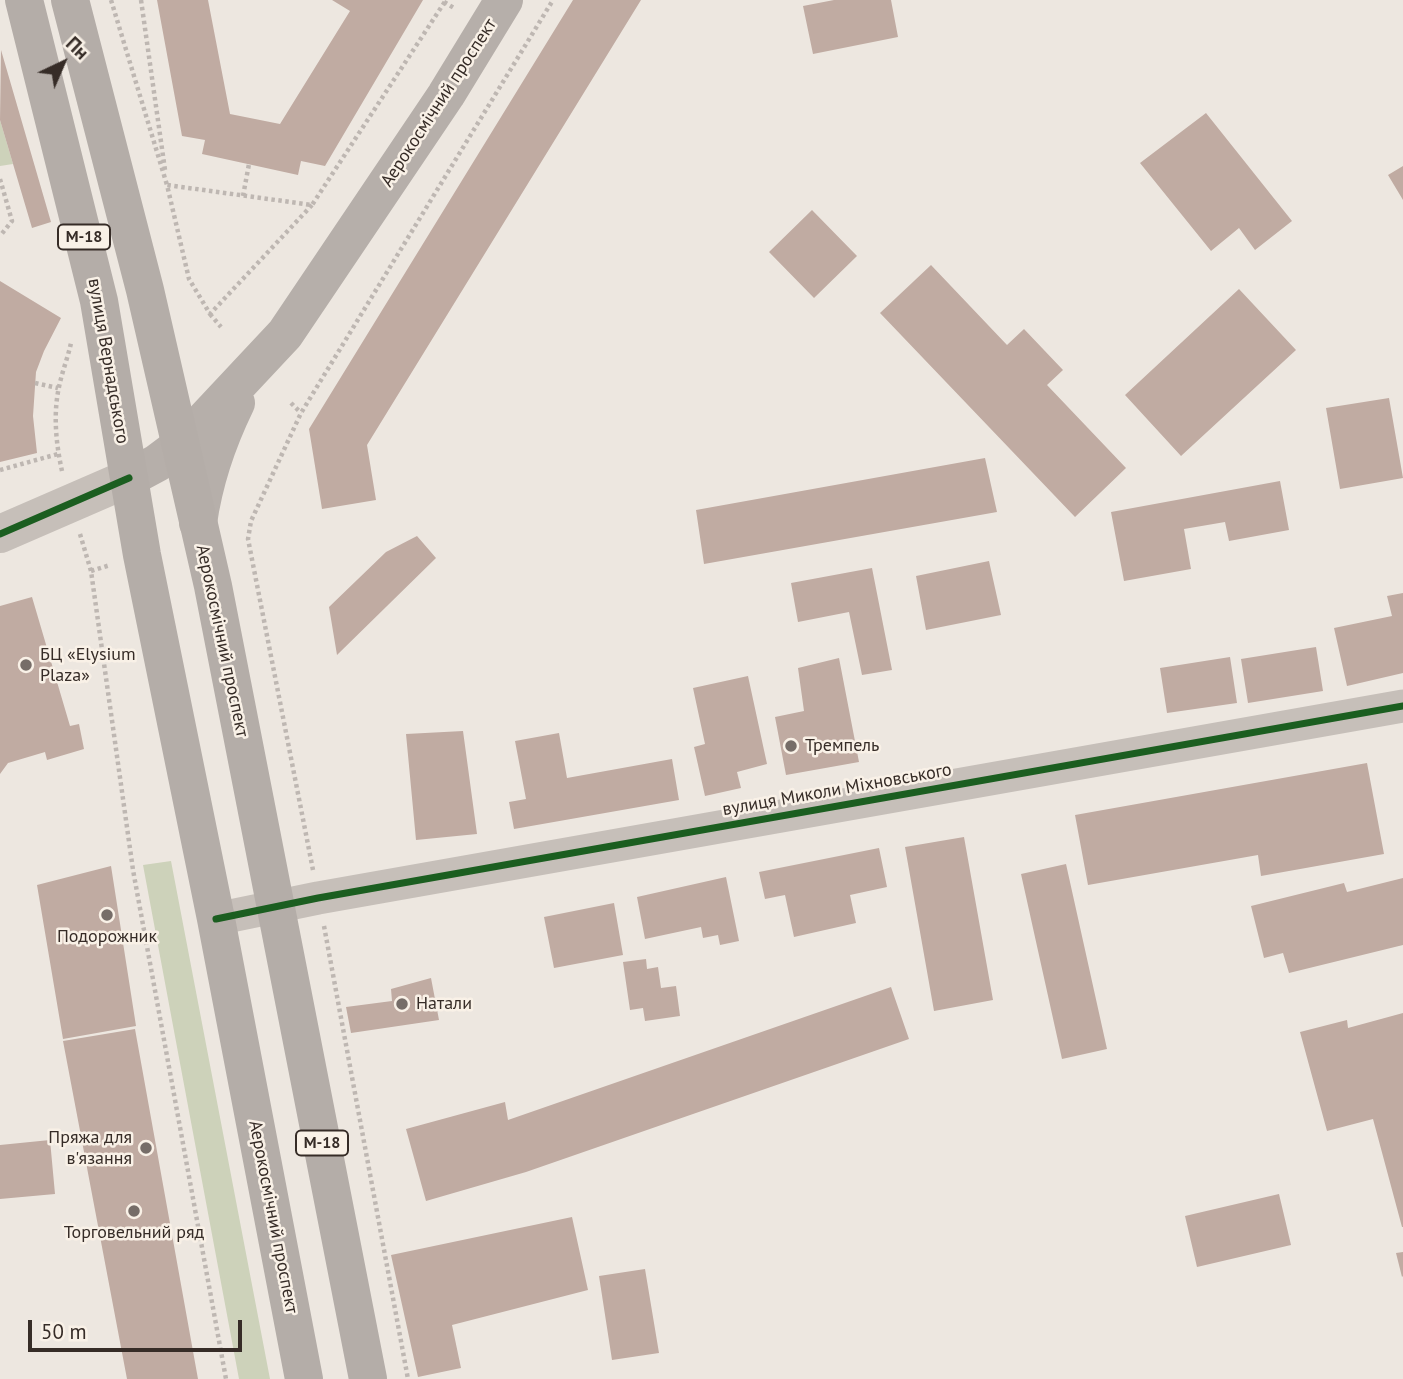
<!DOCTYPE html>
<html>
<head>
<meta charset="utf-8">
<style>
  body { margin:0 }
  #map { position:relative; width:1403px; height:1379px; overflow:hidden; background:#ede7e0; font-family:"PT Sans",sans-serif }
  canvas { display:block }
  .north { position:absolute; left:28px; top:28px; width:70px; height:70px; -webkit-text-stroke:5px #f9f1e7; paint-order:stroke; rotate:44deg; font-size:19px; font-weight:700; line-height:28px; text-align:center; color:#362c27 }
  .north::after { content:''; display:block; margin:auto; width:24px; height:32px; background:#362c27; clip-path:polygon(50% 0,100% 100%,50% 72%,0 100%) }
  .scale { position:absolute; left:28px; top:1320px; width:214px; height:32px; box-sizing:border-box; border:4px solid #362c27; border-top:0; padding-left:9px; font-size:21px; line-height:24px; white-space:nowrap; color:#362c27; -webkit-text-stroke:5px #f9f1e7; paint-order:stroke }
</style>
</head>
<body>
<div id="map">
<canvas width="1403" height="1379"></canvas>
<div class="north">Пн</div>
<div class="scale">50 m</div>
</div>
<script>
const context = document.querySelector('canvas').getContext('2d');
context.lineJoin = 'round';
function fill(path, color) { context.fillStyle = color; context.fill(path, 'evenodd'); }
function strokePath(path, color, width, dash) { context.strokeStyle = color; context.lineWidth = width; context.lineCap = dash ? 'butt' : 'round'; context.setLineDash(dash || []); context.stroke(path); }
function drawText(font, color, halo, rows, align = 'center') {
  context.font = font + ' "PT Sans",sans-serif'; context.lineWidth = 5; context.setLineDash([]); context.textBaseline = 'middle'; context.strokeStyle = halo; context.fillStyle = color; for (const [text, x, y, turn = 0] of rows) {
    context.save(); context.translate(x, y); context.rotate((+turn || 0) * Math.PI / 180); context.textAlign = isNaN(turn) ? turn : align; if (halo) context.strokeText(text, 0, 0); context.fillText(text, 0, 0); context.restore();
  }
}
fill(new Path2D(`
  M0,120l13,44 -13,2z
  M171,861l99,518h-31l-96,-514z`), '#cdd2ba');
fill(new Path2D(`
  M157,0h51l22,114 50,10 70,-113 -18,-11h91l-98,166 -24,-5 -3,14 -96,-21 3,-14 -23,-4z
  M573,0h68l-274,445 9,55 -54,9 -13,-80z
  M834,0h57l7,37 -85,17 -10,-48z
  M1,50l50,172 -19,6 -32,-108z
  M1206,113l86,108 -37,29 -16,-22 -28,23 -71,-88z
  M1403,166v34l-15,-25z
  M812,210l45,46 -43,42 -45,-46z
  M931,265l76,80 17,-16 39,41 -16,15 79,83 -51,49 -195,-204z
  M0,281l61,37 -17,33 -8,21 -3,44 4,37 -37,9z
  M1239,289l57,61 -115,106 -56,-61z
  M1389,398l14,80 -63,11 -14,-81z
  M985,458l12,54 -293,52 -8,-54z
  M1280,481l9,49 -60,11 -4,-19 -41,7 7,40 -67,12 -13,-69z
  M417,536l19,22 -99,97 -8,-48 57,-55z
  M989,561l12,54 -75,15 -10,-54z
  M872,568l20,102 -30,5 -13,-63 -51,10 -7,-39z
  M1403,593v80l-56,13 -13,-58 58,-12 -5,-20z
  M32,597l38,129 9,-2 5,25 -37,11 -2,-8 -37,11 -8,11v-168z
  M1316,647l7,44 -75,12 -7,-44z
  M1230,657l7,46 -70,10 -7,-45z
  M839,658l20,104 -73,13 -11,-58 29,-6 -6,-43z
  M748,676l19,88 -30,8 4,16 -36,8 -11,-49 11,-3 -12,-56z
  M463,731l14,103 -61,6 -10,-106z
  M559,733l8,45 105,-19 7,41 -165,29 -5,-27 17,-3 -11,-58z
  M1367,763l17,91 -123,22 -3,-21 -170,30 -13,-70z
  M964,837l29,163 -59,11 -29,-164z
  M879,848l8,39 -37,8 6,28 -62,14 -9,-42 -20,4 -6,-27z
  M1066,864l41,185 -45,10 -41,-185z
  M111,866l25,160 -73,13 -26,-154z
  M726,877l13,64 -19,4 -2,-10 -15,3 -2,-11 -56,12 -8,-42z
  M1403,878v67l-114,28 -6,-20 -19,5 -13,-52 93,-23 3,9z
  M614,903l9,52 -69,13 -10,-51z
  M646,959l1,10 11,-2 3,21 15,-2 4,30 -35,5 -2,-13 -13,2 -7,-48z
  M431,978l8,42 -88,13 -5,-26 46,-6 -1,-12z
  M891,987l18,52 -383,133 -100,29 -20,-72 99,-27 3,18z
  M1403,1013v214h-1l-29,-108 -46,12 -27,-99 47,-12 1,8z
  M135,1029l63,350h-71l-64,-338z
  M50,1140l5,54 -55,5v-54z
  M1279,1194l12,51 -94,22 -12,-51z
  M572,1217l16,73 -136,35 9,43 -43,9 -27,-122z
  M1403,1252v24l-1,1 -6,-24z
  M645,1269l14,84 -47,7 -13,-84z`), '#c0aba2');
strokePath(new Path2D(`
  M111,0l56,185
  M141,0l24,170
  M444,2l10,6
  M0,179l12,42 -12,15
  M243,196l6,-32
  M312,205l-102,109 -21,-35 -22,-94 145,20 134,-205
  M210,314l11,13
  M35,383l23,5
  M291,403l10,10
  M0,470l58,-16
  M62,471c-6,-27 -9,-57 -3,-84 3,-15 9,-30 12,-44
  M80,534l11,37 42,299 93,509
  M91,571l19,-6
  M313,870l-65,-331 3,-18 50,-108 252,-413
  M324,926l84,453`), '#beb7b2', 4.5, [3.5, 3.5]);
strokePath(new Path2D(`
  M216,919l102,-21 1085,-192`), '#c6bfb9', 33);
strokePath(new Path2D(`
  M0,534l129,-56`), '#c6bfb9', 38);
strokePath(new Path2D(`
  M129,478l28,-15 24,-18 104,-111 161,-239 58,-95
  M198,523c6,-43 19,-81 38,-120`), '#b6afaa', 38);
strokePath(new Path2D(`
  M24,0l75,301 43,254 74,364 88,460
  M70,0l75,290 68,296 155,793`), '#b4ada8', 38);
strokePath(new Path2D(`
  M0,534l129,-56
  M216,919l102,-21 1085,-192`), '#1b5e20', 7);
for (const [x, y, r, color] of [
  [26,665,7,"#766d68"],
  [791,746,7,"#766d68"],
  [107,915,7,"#766d68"],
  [402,1004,7,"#766d68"],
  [146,1148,7,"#766d68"],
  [134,1211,7,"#766d68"]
]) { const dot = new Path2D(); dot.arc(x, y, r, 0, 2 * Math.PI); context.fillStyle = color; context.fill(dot); strokePath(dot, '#f9f1e7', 2.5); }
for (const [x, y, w] of [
  [84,237,52],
  [322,1143,52]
]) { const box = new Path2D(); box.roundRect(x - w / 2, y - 12.5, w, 25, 5); context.fillStyle = '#f9f1e7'; context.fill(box); strokePath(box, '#362c27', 2); }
drawText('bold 16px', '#362c27', null, [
  ["М-18",84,237],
  ["М-18",322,1143]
]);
drawText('18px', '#362c27', '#f9f1e7', [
  ["Аерокосмічний проспект",439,103,-57],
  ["вулиця Вернадського",108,361,80],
  ["Аерокосмічний проспект",222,641,78],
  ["вулиця Миколи Міхновського",837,790,-10],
  ["Аерокосмічний проспект",273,1217,79]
]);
drawText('18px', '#362c27', '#f9f1e7', [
  ["БЦ «Elysium",40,655],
  ["Plaza»",40,676],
  ["Тремпель",805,746],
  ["Подорожник",107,937,"center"],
  ["Натали",416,1004],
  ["Пряжа для",132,1138,"right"],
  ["в'язання",132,1159,"right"],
  ["Торговельний ряд",134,1233,"center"]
], 'left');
</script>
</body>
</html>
